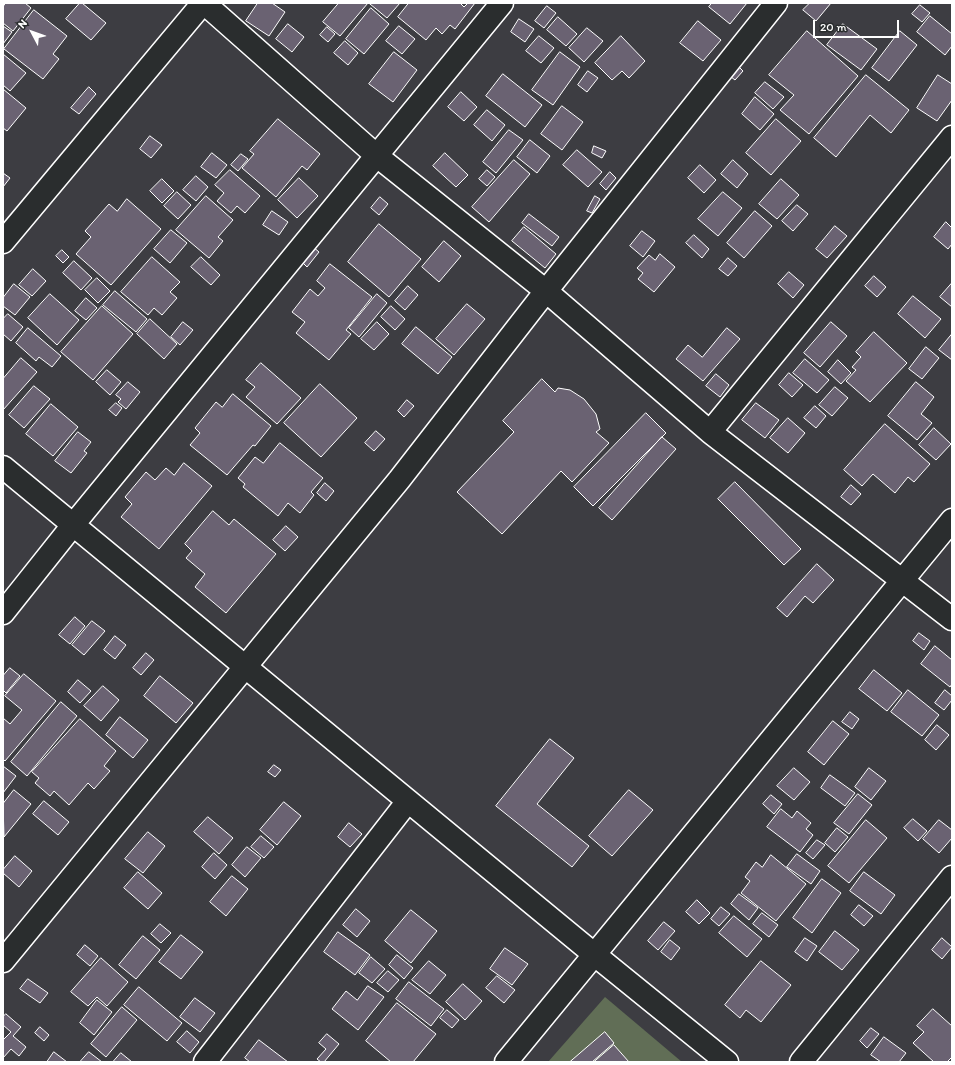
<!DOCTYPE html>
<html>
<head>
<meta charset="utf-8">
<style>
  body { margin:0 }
  #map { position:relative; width:955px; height:1065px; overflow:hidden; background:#3d3d42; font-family:Itim,sans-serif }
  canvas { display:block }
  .frame { position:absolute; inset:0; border:4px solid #fff; pointer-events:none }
  .north { position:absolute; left:12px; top:12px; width:40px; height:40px; -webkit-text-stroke:3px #2a2d2e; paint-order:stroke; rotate:311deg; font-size:11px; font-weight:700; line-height:16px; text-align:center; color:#fff }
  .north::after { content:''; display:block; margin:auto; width:14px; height:18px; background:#fff; clip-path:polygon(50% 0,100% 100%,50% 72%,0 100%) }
  .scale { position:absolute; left:813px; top:20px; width:86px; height:18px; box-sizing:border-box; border:2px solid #fff; border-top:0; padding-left:5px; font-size:12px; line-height:14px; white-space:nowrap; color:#fff; -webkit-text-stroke:3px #2a2d2e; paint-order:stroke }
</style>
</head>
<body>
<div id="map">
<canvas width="955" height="1065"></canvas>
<div class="frame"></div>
<div class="north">N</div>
<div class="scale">20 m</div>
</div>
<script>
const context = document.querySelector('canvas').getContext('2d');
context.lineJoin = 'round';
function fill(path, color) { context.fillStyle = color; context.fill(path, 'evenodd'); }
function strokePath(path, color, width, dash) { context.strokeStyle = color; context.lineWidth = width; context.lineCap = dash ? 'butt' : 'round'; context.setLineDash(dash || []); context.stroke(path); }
fill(new Path2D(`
  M605,997l77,65h-134z`), '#616e56');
const building = new Path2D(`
  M6,3h19l6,5 -18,23 -10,-8v-16z
  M80,3h2l24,20 -15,17 -25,-21z
  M258,3h14l13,9 -16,24 -23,-15z
  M339,3h29l-28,33 -17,-14z
  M371,3h29l-13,15 -17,-14z
  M409,3h51l4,4 4,-4h7l-20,26 -5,-4 -8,9 -6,-6 -10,12 -28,-23z
  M712,3h35l-17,21 -21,-17z
  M810,3h21l-15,18 -13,-11z
  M920,5l10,8 -8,9 -10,-8z
  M547,6l9,7 -12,15 -9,-7z
  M371,8l18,16 -25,30 -18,-15z
  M34,10l33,26 -14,18 6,5 -16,20 -39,-30z
  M930,16l22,18v12l-7,9 -28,-23z
  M558,17l19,17 -11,12 -19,-16z
  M519,19l15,10 -9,13 -14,-10z
  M698,21l23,19 -18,21 -23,-18z
  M288,24l16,13 -12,15 -16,-13z
  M843,24l34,25 -16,21 -34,-25z
  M3,26l9,6 -9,12z
  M399,26l16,13 -13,15 -16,-13z
  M327,27l8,7 -7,8 -8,-7z
  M587,28l16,13 -19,21 -15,-14z
  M807,31l51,45 -49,58 -29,-24 14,-15 -25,-20z
  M900,31l17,14 -28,36 -17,-13z
  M539,36l15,12 -13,15 -15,-12z
  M621,36l24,25 -16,17 -7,-7 -10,9 -17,-17z
  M345,41l13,12 -10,12 -14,-12z
  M394,52l23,18 -24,32 -24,-18z
  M560,52l20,15 -27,38 -21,-15z
  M3,54l23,19 -16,18 -7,-6z
  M735,63l8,8 -8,9 -9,-7z
  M588,71l10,7 -11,14 -9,-7z
  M503,74l39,31 -17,22 -39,-31z
  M866,75l43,35 -18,23 -21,-18 -34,42 -22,-19z
  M938,75l14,9v16l-15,21 -20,-13z
  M765,82l19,15 -11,12 -18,-16z
  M89,87l7,7 -17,20 -8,-6z
  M3,89l23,19 -19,23 -4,-3z
  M461,92l16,15 -13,14 -16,-14z
  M755,97l19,17 -14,16 -18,-16z
  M562,106l21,16 -21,28 -21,-16z
  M487,110l18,15 -13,16 -18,-16z
  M278,119l42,35 -13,16 -5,-4 -26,31 -34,-29 12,-14 -4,-3z
  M776,119l25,22 -30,34 -25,-22z
  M509,130l14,10 -27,33 -13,-11z
  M150,136l12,9 -11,13 -11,-9z
  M530,140l20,16 -13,17 -20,-16z
  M594,146l12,5 -4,7 -10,-5z
  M577,150l25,22 -14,15 -25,-22z
  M212,153l15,12 -11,13 -15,-11z
  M445,153l23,22 -12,12 -23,-21z
  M241,154l7,5 -10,12 -7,-6z
  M514,160l16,14 -41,48 -17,-15z
  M733,160l15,14 -11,14 -16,-14z
  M700,165l16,15 -12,13 -16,-15z
  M230,170l30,26 -15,17 -8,-7 -6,7 -14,-12 7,-8 -9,-8z
  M487,170l8,7 -8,9 -8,-7z
  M610,172l6,6 -10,12 -6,-6z
  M3,173l7,5 -7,9z
  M196,176l12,11 -12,14 -13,-11z
  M299,178l19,18 -21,22 -19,-18z
  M162,179l12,12 -12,12 -12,-12z
  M781,179l18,16 -22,24 -18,-15z
  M177,192l14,13 -13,14 -14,-13z
  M723,192l19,16 -24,28 -20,-17z
  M206,196l27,24 -15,17 5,4 -14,17 -33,-28z
  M595,196l5,3 -8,14 -5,-2z
  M380,197l8,7 -9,11 -8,-7z
  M127,199l34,30 -50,56 -35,-31 15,-17 -6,-6 24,-27 8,7z
  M797,205l11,9 -15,17 -11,-10z
  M272,211l16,11 -9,13 -16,-10z
  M755,211l17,15 -28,32 -17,-15z
  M529,214l30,23 -7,9 -30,-23z
  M946,222l6,6v16l-4,5 -14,-12z
  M379,224l42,35 -32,38 -41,-35z
  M835,226l12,10 -20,22 -11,-9z
  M524,227l32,27 -11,14 -33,-27z
  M171,230l16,13 -17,20 -16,-14z
  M642,231l13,10 -12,16 -13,-11z
  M694,235l15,14 -7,9 -16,-15z
  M444,241l17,15 -22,26 -17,-15z
  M312,246l7,6 -12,15 -7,-7z
  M62,250l7,7 -6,6 -7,-7z
  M660,254l15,13 -21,25 -16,-13 5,-6 -6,-5 12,-13 6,5z
  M152,257l28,25 -10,10 7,6 -15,17 -8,-7 -6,7 -27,-23z
  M201,257l19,18 -9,10 -20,-18z
  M728,258l9,8 -9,10 -9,-7z
  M74,261l18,17 -11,12 -18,-17z
  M330,264l42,33 -26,33 5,4 -22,26 -33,-27 9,-11 -13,-10 18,-23 8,7 7,-8 -8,-7z
  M33,269l13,12 -14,15 -13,-11z
  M789,272l15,13 -11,13 -15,-14z
  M874,276l12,11 -9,10 -12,-11z
  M97,278l13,13 -12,12 -13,-13z
  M952,283v24l-12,-10z
  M14,284l16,13 -15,18 -12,-9v-8z
  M408,286l10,9 -13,15 -10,-9z
  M115,291l32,28 -11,13 -33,-27z
  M50,294l29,26 -22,25 -29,-27z
  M377,294l10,9 -28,34 -10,-9z
  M913,296l28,23 -16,19 -27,-24z
  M86,298l11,10 -11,12 -11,-9z
  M467,304l18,15 -31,36 -18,-16z
  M102,306l31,28 -40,46 -32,-28z
  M391,306l14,13 -10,11 -14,-13z
  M8,314l15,13 -12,14 -8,-7v-15z
  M150,319l27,25 -13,15 -27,-25z
  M183,322l10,8 -13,15 -9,-8z
  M377,322l12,12 -15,16 -13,-11z
  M831,322l16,14 -27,31 -16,-14z
  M416,327l36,30 -14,17 -36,-30z
  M28,328l33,28 -9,11 -13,-10 -3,4 -20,-18z
  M727,328l13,11 -37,42 -27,-22 12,-14 14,12z
  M874,332l33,31 -37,39 -24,-21 10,-11 -4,-3 9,-10 -5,-5z
  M952,334v26l-13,-10z
  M926,347l13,11 -17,21 -13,-10z
  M21,358l16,14 -34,38v-31z
  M805,359l24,21 -12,13 -24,-20z
  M838,360l13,13 -10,11 -13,-12z
  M261,363l40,35 -24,26 -31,-27 9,-10 -9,-7z
  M107,370l14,12 -11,13 -14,-13z
  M789,373l14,12 -11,12 -13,-12z
  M716,374l13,11 -9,12 -14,-11z
  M542,379l13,13 3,-4 12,2 14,9 12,15 4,15 -4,3 13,11 -37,39 -11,-11 -59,63 -45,-42 57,-60 -11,-11z
  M128,382l12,10 -14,17 -8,-7 3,-3 -5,-4z
  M916,382l18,15 -13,17 11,9 -15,17 -29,-24z
  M320,384l37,34 -36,39 -37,-34z
  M34,386l16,13 -26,29 -15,-13z
  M835,387l13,11 -16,18 -13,-11z
  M233,394l38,32 -16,20 -2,-1 -26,30 -37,-30 10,-12 -5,-5 21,-26 6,5z
  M407,400l7,6 -10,11 -6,-6z
  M116,403l6,5 -6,8 -7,-6z
  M756,403l23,17 -14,18 -23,-18z
  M51,404l27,23 -25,29 -27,-22z
  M815,406l11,10 -10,12 -12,-10z
  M646,413l20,20 -73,73 -19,-19z
  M788,418l17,15 -17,20 -18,-15z
  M885,424l45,40 -16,18 -6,-5 -13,16 -22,-19 -11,12 -18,-16z
  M934,428l17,16 -15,16 -17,-15z
  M376,431l9,8 -11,12 -9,-8z
  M78,432l13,10 -7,9 3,2 -16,20 -16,-12z
  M662,437l14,12 -64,71 -13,-12z
  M280,443l43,35 -12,14 3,3 -14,18 -12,-10 -10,13 -35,-29 2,-3 -7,-6 17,-21 8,6z
  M184,463l28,23 -53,63 -38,-32 11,-13 -7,-7 21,-25 9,8 11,-12 8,7z
  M735,482l66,67 -17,16 -66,-66z
  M325,483l9,8 -8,10 -9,-8z
  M851,485l10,9 -10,11 -10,-8z
  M213,511l16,14 5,-6 42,35 -50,59 -31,-26 10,-13 -19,-16 6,-7 -7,-7z
  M286,526l12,11 -13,14 -12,-11z
  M817,564l17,16 -21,23 -8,-7 -18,21 -10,-9z
  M75,617l10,9 -15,18 -11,-9z
  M92,621l13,10 -21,24 -12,-10z
  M919,633l11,8 -6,9 -11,-9z
  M115,636l11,9 -11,14 -11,-9z
  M935,646l17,14v24l-2,3 -29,-23z
  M146,653l8,7 -13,15 -8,-7z
  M10,668l10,8 -14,17 -3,-3v-14z
  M874,670l28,23 -15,18 -28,-22z
  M24,674l32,27 -51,60 -2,-2v-41l7,6 12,-14 -17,-14z
  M160,676l33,27 -17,20 -32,-27z
  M78,680l13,11 -11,12 -12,-11z
  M103,686l16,14 -18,21 -17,-15z
  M908,690l31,25 -17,21 -31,-24z
  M945,690l7,6v4l-8,10 -9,-7z
  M61,702l16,14 -50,60 -16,-14z
  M850,712l9,7 -7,10 -10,-7z
  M120,717l28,23 -15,18 -27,-23z
  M80,719l36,32 -12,15 6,5 -16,18 -6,-6 -19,22 -15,-14 -4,5 -15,-13 4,-5 -7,-6z
  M833,721l16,13 -25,31 -16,-13z
  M937,725l12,10 -13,15 -11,-10z
  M550,739l24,19 -37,46 52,42 -17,21 -76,-61z
  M274,765l7,5 -6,7 -7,-5z
  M3,766l13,10 -13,17z
  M794,768l16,14 -16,18 -17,-14z
  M869,768l17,13 -15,19 -16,-13z
  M830,775l25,18 -10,13 -24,-18z
  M14,790l17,14 -27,33 -1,-33z
  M629,790l24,20 -41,46 -23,-20z
  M858,794l14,11 -23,29 -15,-11z
  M771,795l11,9 -8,10 -11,-10z
  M44,801l25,21 -11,13 -25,-21z
  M284,802l17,14 -24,29 -17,-15z
  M781,809l11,9 5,-7 14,12 -5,6 7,6 -13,17 -33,-25z
  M208,817l25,21 -14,16 -25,-22z
  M913,819l14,12 -9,10 -14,-13z
  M866,820l21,18 -38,45 -21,-17z
  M939,820l13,10v8l-13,15 -16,-14z
  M349,823l13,11 -12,13 -12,-10z
  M837,828l11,9 -13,15 -10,-9z
  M148,832l17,14 -22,27 -18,-14z
  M261,836l13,11 -10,11 -13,-11z
  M817,840l8,5 -12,14 -7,-6z
  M247,847l14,11 -16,19 -13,-12z
  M214,853l13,12 -12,14 -13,-12z
  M797,854l23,17 -9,13 -24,-17z
  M771,855l35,29 -30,37 -35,-28 9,-12 -5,-4 11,-15 6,5z
  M15,856l17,15 -13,16 -16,-14v-3z
  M138,872l24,21 -14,16 -24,-21z
  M864,872l31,23 -14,19 -31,-23z
  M232,876l16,13 -22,27 -16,-14z
  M822,879l19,14 -29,40 -19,-15z
  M739,894l19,14 -9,12 -18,-16z
  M697,900l13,13 -11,11 -13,-12z
  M859,905l14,11 -9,10 -13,-11z
  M721,907l9,7 -11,12 -8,-7z
  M356,909l14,12 -13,16 -14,-12z
  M411,910l26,21 -26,32 -26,-22z
  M762,913l16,12 -9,12 -16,-13z
  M734,916l28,23 -15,18 -28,-24z
  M664,922l11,9 -17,19 -10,-9z
  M160,924l11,9 -10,10 -10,-9z
  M835,931l24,19 -17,20 -23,-18z
  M338,932l32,23 -15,20 -31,-23z
  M181,935l22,17 -22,27 -22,-17z
  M143,936l17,14 -24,29 -17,-14z
  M805,938l12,8 -10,15 -12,-9z
  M942,938l10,9 -10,12 -10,-9z
  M670,940l10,8 -9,12 -10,-8z
  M85,945l13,11 -8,10 -13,-11z
  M505,948l23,16 -16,21 -22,-16z
  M397,955l16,13 -9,11 -15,-14z
  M371,957l14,12 -13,14 -13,-10z
  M101,958l27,24 -21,24 -10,-9 -9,9 -17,-14z
  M429,961l17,14 -16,19 -18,-14z
  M761,961l30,24 -30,37 -15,-12 -6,8 -15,-13z
  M388,971l11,9 -11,12 -11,-9z
  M497,976l18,14 -11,13 -18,-15z
  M28,979l20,14 -8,10 -20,-14z
  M409,982l35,27 -13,17 -35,-27z
  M463,984l19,17 -17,19 -19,-18z
  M368,986l16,11 -26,33 -26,-21 14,-18 11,9z
  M139,987l43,36 -15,18 -43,-36z
  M195,998l20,15 -15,19 -20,-15z
  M97,1000l15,12 -18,23 -14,-12z
  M397,1003l39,31 -23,28h-22l-25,-21z
  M122,1007l15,13 -31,37 -15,-13z
  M933,1009l19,17v31l-5,5h-13l-21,-19 11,-11 -7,-6z
  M447,1010l12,10 -7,8 -12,-10z
  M6,1014l15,13 -8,9 13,11 -7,9 -8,-7 -8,9v-18l8,-8 -8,-7v-8z
  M40,1027l9,8 -5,6 -9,-8z
  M871,1028l8,6 -12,14 -7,-7z
  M187,1031l12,11 -9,11 -13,-11z
  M605,1032l9,11 -22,19h-22z
  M327,1034l12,10 -15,18h-3l-4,-3 9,-10 -7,-6z
  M884,1037l22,16 -7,9h-18l-10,-7z
  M259,1040l29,22h-38l-5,-4z
  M614,1045l15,17h-35z
  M54,1052l13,10h-20z
  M89,1052l13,10h-22z
  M121,1053l11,9h-19z`);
fill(building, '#6a6272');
strokePath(building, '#fff', 1);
const street = new Path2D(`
  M204,3l173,153 169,135 164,141 242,187
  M3,242l200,-239
  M710,432l242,-295
  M3,467l592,488 132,107
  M3,613l70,-88 429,-522
  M3,961l396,-481 147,-189 230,-288
  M205,1062l203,-261
  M506,1062l446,-542
  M801,1062l151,-185`);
strokePath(street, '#fff', 25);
strokePath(street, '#2a2d2e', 22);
</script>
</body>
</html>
